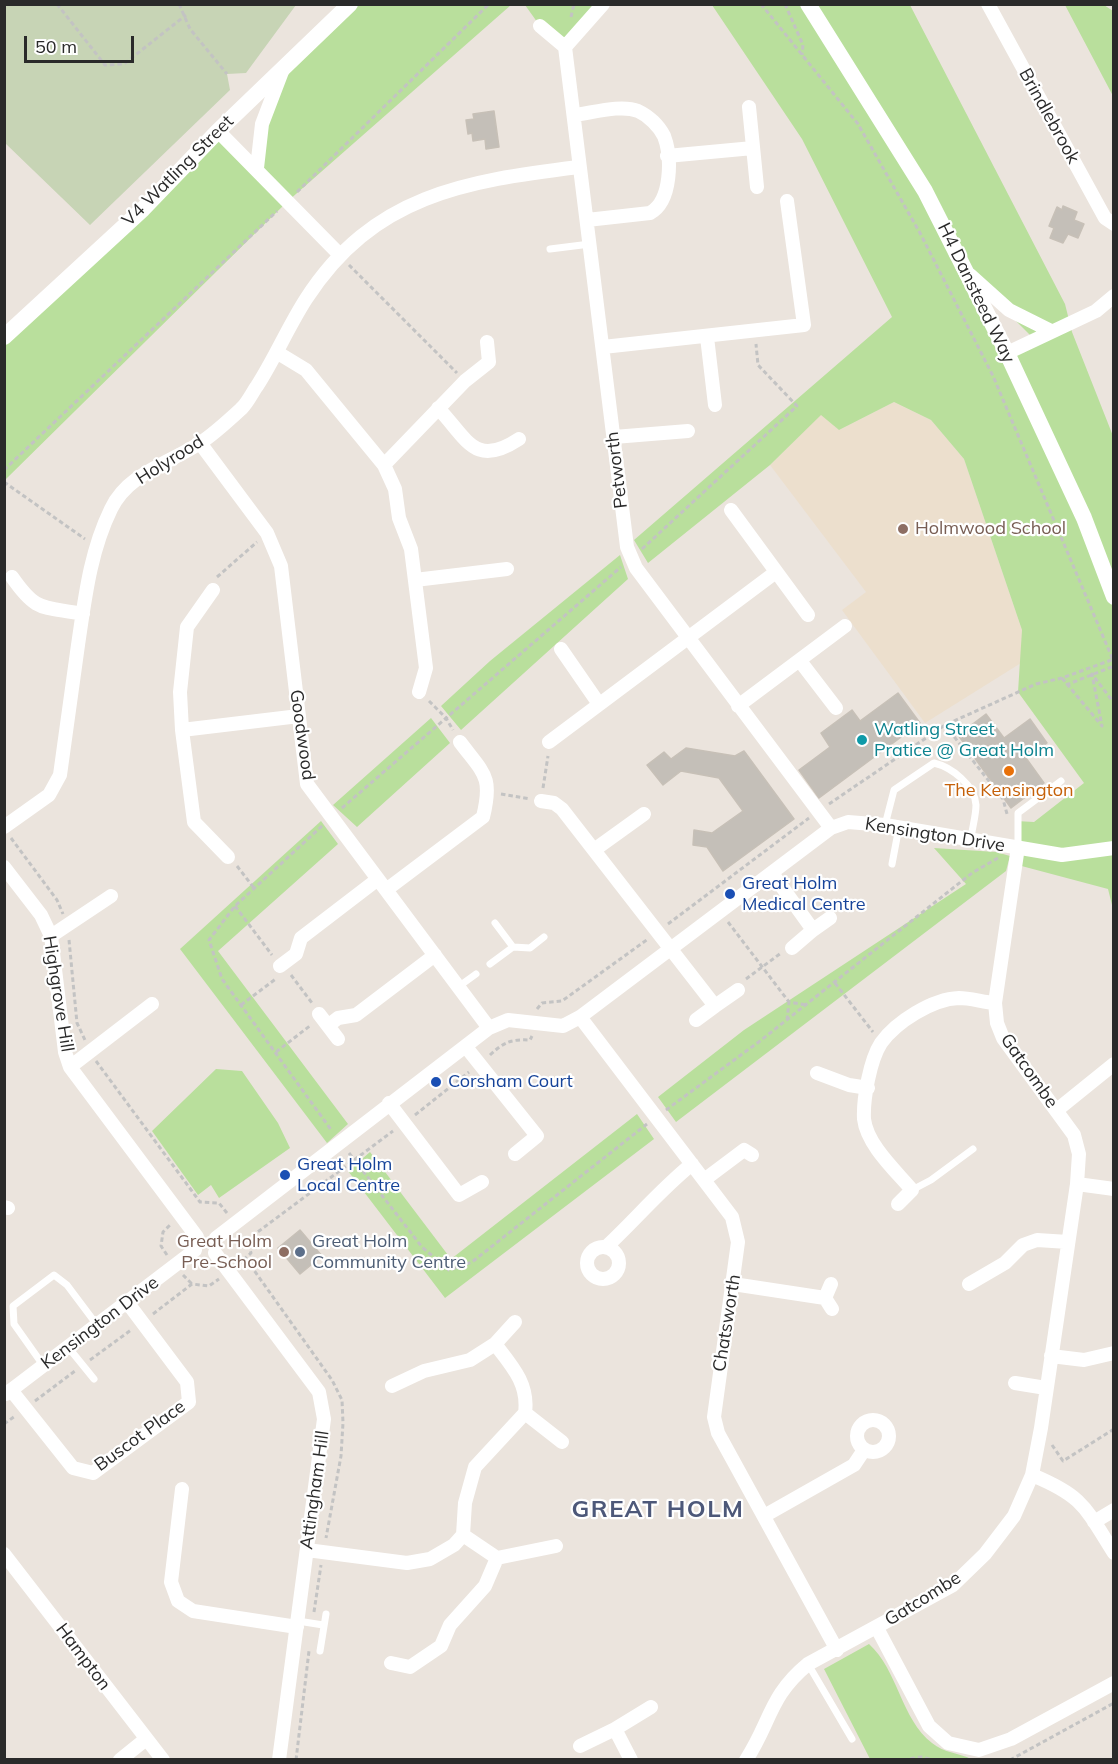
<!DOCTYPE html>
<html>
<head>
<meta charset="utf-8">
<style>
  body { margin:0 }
  #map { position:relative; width:1118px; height:1764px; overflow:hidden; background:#ebe4dd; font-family:Mulish,sans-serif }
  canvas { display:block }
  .frame { position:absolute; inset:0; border:6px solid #2a2a2a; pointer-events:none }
  .scale { position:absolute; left:24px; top:36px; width:110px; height:27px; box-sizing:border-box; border:3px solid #2a2a2a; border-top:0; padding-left:8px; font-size:18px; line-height:21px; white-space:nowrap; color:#2a2a2a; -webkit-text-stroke:4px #fff; paint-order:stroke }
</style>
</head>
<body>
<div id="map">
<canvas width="1118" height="1764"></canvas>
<div class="frame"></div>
<div class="scale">50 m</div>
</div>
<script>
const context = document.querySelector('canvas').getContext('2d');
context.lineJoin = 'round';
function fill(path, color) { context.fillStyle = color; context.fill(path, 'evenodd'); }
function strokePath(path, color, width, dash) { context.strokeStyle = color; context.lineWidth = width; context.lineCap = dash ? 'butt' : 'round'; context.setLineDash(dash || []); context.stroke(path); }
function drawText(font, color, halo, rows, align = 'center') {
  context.font = font + ' Mulish,sans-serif'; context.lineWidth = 4.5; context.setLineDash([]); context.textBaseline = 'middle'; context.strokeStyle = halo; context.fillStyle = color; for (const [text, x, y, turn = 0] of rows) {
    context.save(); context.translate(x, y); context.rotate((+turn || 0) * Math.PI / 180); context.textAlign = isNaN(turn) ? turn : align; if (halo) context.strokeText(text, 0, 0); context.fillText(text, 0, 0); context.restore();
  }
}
fill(new Path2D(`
  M894,402l37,18 33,39 58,171 -1,33 -96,60 -83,-113 24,-18 -96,-127 51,-51 18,16z`), '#ecdfcd');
fill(new Path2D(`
  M350,5h161l-223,196 -283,279v-143l213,-206 38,37 27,-99z
  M525,5h70l-30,42 -25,-21z
  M712,5h198l155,299 7,28 41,104v473l-5,-20 -94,-25 2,-43 18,1 50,-39 -66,-91 4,-62 -58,-171 -33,-39 -37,-18 -55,28 -18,-15 -51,50 -122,98 -14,-23 258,-223 -90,-178zM969,274l65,65 -27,14z
  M1065,5h39l9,6v85z
  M620,555l8,24 -167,151 -20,-24 49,-45z
  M431,718l19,25 -93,84 -24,-22z
  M321,821l17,23 -120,107 130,173 -21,19 -147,-194z
  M934,848l62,4 14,4 -4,15 -330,251 -18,-25 86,-67 222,-146z
  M216,1069l26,2 36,52 12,25 -71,50 -8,-13 -13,10 -46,-64z
  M637,1114l17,25 -209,159 -97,-127 22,-19 81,107z
  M869,1644c29,26 32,75 63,99 12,10 28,10 39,16h-101l-46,-90z`), '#b9df9c');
fill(new Path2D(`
  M4,5l1,-1 291,1 -50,68 -19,1 3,16 -140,135 -85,-82z`), '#c7d4b5');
const building = new Path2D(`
  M494,111l5,36 -13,2 -1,-10 -12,2 -1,-8 -4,1 -2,-14 8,-1 -1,-5z
  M1063,206l14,6 -3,8 10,4 -6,14 -10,-4 -5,9 -13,-5 4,-10 -5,-2 8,-19 5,3z
  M898,693l22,30 -101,75 -20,-28 31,-23 -9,-14 31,-23 8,11z
  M986,714l18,24 26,-19 17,24 -21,15 18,25 -33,25 -53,-73z
  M686,748l49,8 9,-5 50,68 -71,52 -16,-24 -14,-2 1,-15 18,3 31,-22 -24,-33 -38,-7 -18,14 -16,-20 17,-13 7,7z
  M300,1230l22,26 -22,18 -22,-26z`);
fill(building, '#c4bfb8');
strokePath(building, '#c7c0b7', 1.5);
strokePath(new Path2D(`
  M57,4l48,61 19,-1 62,-49
  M179,4l11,25 37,45
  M761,4l97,120 62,109 73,143 120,284
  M785,4l18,41 -1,10
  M571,17l3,-13
  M297,192l192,-188
  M349,265l108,108
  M4,470l273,-259
  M4,482l81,57
  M642,549l155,-143 -39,-41 -2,-21
  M217,577l40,-35
  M1062,678l40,48 -10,-52 22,29
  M1066,685l48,-19
  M429,701l17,17 7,12
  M945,725l58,74 4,15
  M543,788l5,-32
  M501,794l29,5
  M829,804l116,-79 91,-41 26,-6 52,-19
  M342,808l279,-241
  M322,826l-87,80 -26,34 13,39 110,152
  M11,838l46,62 6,14
  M237,866l17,22
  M235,906l37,49
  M728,922l61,80 17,3
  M668,924l141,-106
  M69,940l8,83 8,17
  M291,975l21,28
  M746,979l35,-26
  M835,983l38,49
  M241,1005l36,-27
  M537,1009l5,-6 20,-2 86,-62
  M787,1020l2,-18
  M276,1052l35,-27
  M490,1055c14,-13 21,-16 40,-15l2,-4
  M96,1061l104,141 19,1 8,10
  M666,1110l94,-69 212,-168 26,-15
  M415,1115l54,-43
  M349,1153l73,94 27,23 23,-8 175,-138
  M167,1255l-6,-9 2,-14 7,-7
  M246,1259l86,121 10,20 1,23 -2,33 -15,82
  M238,1265l13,-12 -4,-13 146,-109
  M183,1275l9,9
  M153,1314l39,-30 17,2 10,-7
  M90,1360l41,-30
  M35,1401l40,-30
  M4,1424l11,-8
  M1052,1445l11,16 51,-32
  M314,1612l7,-47
  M296,1760l13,-109
  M903,1760l18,-3 13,3
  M1010,1760l104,-57`), '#c3c3c3', 3, [4.5, 3]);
strokePath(new Path2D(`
  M550,249l40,-5
  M885,825l9,-35 40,-27c17,4 41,22 42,42 0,11 -4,23 -5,34
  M1018,847v-34l43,-32
  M892,864l7,-37
  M513,947l17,1 14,-11
  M490,964l23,-17 -18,-24
  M458,987l18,-13
  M912,1190l19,-10 42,-31
  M68,1347l26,32
  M43,1365l-29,-41 -1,-18 41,-31 13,10 30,40
  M298,1621l25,4
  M320,1651l6,-37
  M808,1664l44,75`), '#fff', 7);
strokePath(new Path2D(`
  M988,4l117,214 9,6
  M540,26l25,21 62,500 9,21 195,260
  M565,47l38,-43
  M749,107l8,80
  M574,115c18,-2 47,-11 64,-4 11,5 21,15 26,25 8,21 8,65 -14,77l-63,7
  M218,131l122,124
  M667,156l86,-8
  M257,168l5,-44 21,-55
  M970,275l39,35 42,21
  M707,337l8,68
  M603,347l201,-22 -17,-124
  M278,353l28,17 78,95 11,24 4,29 12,31 15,119 -7,24
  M1007,353l89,-42 18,-15
  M438,408c30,32 37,60 81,31
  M614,437l74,-6
  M200,443l67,90 14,33 26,218 182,244
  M384,465l81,-84 24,-19 -2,-20
  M731,510l77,105
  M12,577c25,36 30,29 71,37
  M415,580l92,-11
  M561,649l38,55
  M800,661l36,47
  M738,706l107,-80
  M182,730l-2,-38 7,-65 26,-37
  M549,742l227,-170
  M541,801l13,2 8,6 153,197 23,-16
  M4,827l45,-32 11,-20c6,-44 12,-87 18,-130 7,-47 12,-93 33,-136 17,-36 59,-46 89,-66 14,-9 29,-23 42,-35 6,-6 10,-15 15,-22 18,-28 31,-59 49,-87 67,-104 159,-118 273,-132
  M594,850l50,-36
  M228,857l-34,-35 -12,-92 117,-14
  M4,867l37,48 10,21 14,116 5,15 127,170
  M772,873l41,57 -21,18
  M386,890l97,-73c10,-41 1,-43 -23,-75
  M813,930l17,-12
  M51,936l60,-40
  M280,966l16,-12 5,-16 77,-59
  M319,1014l19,25
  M580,1017l152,200 6,25 -24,175 4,16 119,217
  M696,1020l19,-14
  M329,1025l9,-7 18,-3 79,-60
  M466,1047l71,89 -22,18
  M70,1067l82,-63
  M817,1073l32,12 19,3
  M389,1103l70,92 23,-13
  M1057,1110l57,-46
  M704,1180l40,-30 8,5
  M1077,1184l37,5
  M898,1204l14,-14c-16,-19 -45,-45 -48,-71 -1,-20 6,-59 17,-76 15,-21 51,-44 78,-45 11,0 24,4 36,5
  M4,1207l4,1
  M216,1238l273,-210 19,-8 55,6 17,-9 251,-189 17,-6 37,3 177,30 52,-7
  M606,1247c29,-27 55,-58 86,-83
  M587 1263a16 16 0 1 1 32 0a16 16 0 1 1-32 0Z
  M215,1253l104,139 5,27 -45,341
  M733,1284l92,14 7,11
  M969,1284l36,-21 18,-18 14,-5 31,2
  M825,1298l6,-14
  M515,1322l-20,22c17,22 34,40 30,69
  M1051,1356l33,4 30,-7
  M1015,1383l31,5
  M392,1386l32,-15 46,-11 25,-16
  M11,1390l62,78 20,5 96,-71 -2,-20 -60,-80
  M6,1394l189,-144
  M857 1436a16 16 0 1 1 32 0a16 16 0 1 1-32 0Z
  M1032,1475c51,21 53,32 82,78
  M182,1489l-11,93 7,19 15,10 104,16
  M764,1516l90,-51 10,-15
  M1094,1522l20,-12
  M463,1535l34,23 59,-12
  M307,1550l100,13 23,-4 24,-14 9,-10 2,-32 10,-36 50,-54 37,29
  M4,1554l159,206
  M877,1628l52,98 19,17 31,7 32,-11 103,-56
  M391,1663l19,4 31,-21 9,-21 35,-39 12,-28
  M615,1729l36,-22
  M580,1746l35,-17 16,31
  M120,1760l26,-21
  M746,1760c25,-38 23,-64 62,-96l145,-79 32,-31 29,-38 18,-41 9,-47 36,-244 2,-30 -5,-19 -71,-97 -6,-15 -2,-20 23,-156`), '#fff', 14);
strokePath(new Path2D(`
  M808,4l117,187 82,162 77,165 30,79
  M4,337l139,-128 75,-78 132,-127`), '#fff', 16);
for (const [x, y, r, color] of [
  [903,529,6,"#8d6e63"],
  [862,740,6,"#0f9aa8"],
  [1009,771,6,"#e8710a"],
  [730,894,6,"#1a4fb4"],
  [436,1082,6,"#1a4fb4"],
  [285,1175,6,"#1a4fb4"],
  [284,1252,6,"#8d6e63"],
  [300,1252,6,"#5c6f8a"]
]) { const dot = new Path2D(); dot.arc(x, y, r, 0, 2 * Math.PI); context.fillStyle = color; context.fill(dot); strokePath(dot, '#fff', 2); }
drawText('18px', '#2a2a2a', '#fff', [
  ["Brindlebrook",1049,116,61],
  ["V4 Watling Street",178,171,-45],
  ["H4 Dansteed Way",976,293,64],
  ["Holyrood",170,460,-32],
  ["Petworth",617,470,-97],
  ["Goodwood",302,735,82],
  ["Kensington Drive",935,835,9],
  ["Highgrove Hill",58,994,81],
  ["Gatcombe",1029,1071,55],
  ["Kensington Drive",100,1323,-37],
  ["Chatsworth",727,1323,-81],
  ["Buscot Place",140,1436,-36],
  ["Attingham Hill",315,1490,-82],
  ["Gatcombe",923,1599,-32],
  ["Hampton",83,1657,53]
]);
drawText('18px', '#785e54', '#fff', [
  ["Holmwood School",915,529],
  ["Great Holm",272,1242,"right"],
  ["Pre-School",272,1263,"right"]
], 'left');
drawText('18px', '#0d838f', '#fff', [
  ["Watling Street",874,730],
  ["Pratice @ Great Holm",874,751]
], 'left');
drawText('18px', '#c56008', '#fff', [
  ["The Kensington",1009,791]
]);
drawText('18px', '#164399', '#fff', [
  ["Great Holm",742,884],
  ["Medical Centre",742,905],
  ["Corsham Court",448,1082],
  ["Great Holm",297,1165],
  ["Local Centre",297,1186]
], 'left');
drawText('18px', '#4e5e75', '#fff', [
  ["Great Holm",312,1242],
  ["Community Centre",312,1263]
], 'left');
context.letterSpacing = '1.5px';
drawText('bold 24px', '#4d5879', '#fff', [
  ["GREAT HOLM",658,1510]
]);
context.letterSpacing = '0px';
</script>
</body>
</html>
